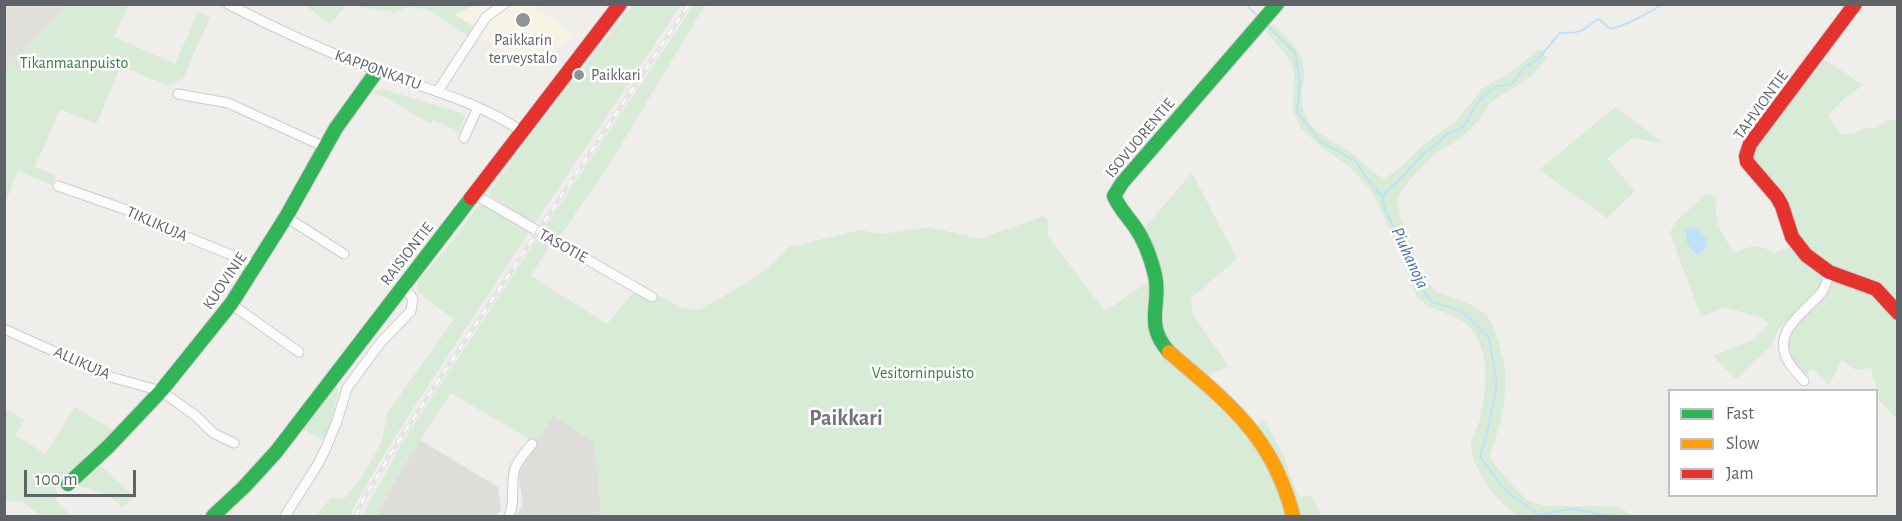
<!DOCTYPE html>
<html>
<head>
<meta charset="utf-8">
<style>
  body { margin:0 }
  #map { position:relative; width:1902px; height:521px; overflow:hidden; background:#efeeea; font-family:"Alegreya Sans",sans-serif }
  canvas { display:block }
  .frame { position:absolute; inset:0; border:6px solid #5f6368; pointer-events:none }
  .legend { position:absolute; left:1668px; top:389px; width:210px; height:108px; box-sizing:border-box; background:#fff; border:2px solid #bfc1c3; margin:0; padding:8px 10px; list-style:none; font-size:18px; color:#5f6368 }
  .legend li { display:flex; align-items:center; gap:12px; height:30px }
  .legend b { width:30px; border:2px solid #bfc1c3 }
  .scale { position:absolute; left:24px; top:470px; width:112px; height:27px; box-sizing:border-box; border:3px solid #5f6368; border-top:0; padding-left:8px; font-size:18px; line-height:21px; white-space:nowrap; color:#5f6368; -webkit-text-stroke:4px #fff; paint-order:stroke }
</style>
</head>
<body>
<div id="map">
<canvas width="1902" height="521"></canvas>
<div class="frame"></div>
<ul class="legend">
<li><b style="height:8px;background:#30b455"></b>Fast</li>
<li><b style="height:8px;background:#ff9f0a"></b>Slow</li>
<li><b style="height:8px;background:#e5322d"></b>Jam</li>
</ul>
<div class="scale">100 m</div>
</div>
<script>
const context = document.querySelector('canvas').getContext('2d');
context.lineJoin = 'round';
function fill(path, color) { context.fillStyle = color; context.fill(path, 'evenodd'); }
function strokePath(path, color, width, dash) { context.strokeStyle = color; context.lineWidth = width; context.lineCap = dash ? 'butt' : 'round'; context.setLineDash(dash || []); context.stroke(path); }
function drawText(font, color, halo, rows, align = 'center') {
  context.font = font + ' "Alegreya Sans",sans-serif'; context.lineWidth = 5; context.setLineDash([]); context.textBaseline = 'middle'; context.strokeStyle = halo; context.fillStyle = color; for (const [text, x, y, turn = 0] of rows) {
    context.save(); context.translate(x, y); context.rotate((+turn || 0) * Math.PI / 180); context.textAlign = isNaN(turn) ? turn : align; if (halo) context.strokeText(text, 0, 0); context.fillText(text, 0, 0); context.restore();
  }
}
fill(new Path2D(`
  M476,5h58l40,30 -21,17 -15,17 -63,-35 -21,-20z`), '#f7f3e4');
fill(new Path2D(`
  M553,415l41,26 7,69 -4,6h-81l7,-11 -5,-34z
  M420,440l78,47 3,22 -5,7h-119l19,-38z`), '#dfddda');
fill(new Path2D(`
  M4,5h62l-59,65 -2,1z`), '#e2e0da');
fill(new Path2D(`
  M66,5h62l-14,32 61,27 23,-52 12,5 -27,62 -16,6 -46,-19 -25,58 -36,-15 -25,58 21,9 -4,9 -34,-14 -13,32v-132l2,-1z
  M305,5h171l-22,9 24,15 -6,10 -43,-29 -20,-3 -15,5 -47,-7 -17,19z
  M633,5h48l-147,220 -46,-31 46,-63z
  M694,5h11l-99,165 -47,67 -16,-7z
  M1273,24c15,15 34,30 31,53 -1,10 -4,22 -1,32 6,24 32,33 50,45 12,9 19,20 32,25l17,-13 20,-20 36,-27 25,-31 23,-13 34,-26 7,9 -15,18 -41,26 -12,18 -19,19 -24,14 -24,24 -10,13 -5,11 2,13 22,59 14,18 37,14 15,10 10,21 8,32v28l-4,25 -12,37 37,42 19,6h73l15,10h-115c-19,-11 -47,-48 -47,-71 1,-9 7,-17 9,-26 6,-28 11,-65 -8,-89 -11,-15 -29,-16 -44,-24 -4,-3 -7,-6 -11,-9l-36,-88 -11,-20 -21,-23 -30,-21 -18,-17 -8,-17 1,-39 -4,-12 -24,-29z
  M1825,60l38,25 -18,13 -17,17 12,19c11,2 17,-1 26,-7l9,2 12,-9h10v184l-72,-41 -18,-13 -10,-13 -1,-11 -7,-14 -36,-52 -2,-6 3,-8z
  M382,89l79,24 4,3 -5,16 -27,-12 -3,4 -43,-26 -18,-6z
  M1615,107l50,37 -33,-6 -25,21 28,32 -28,27 -68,-48z
  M1192,173l45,86 -46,39 2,17 36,51 -26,11 -36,-32 -6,-17 -5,-66 -11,-35z
  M1706,194h5l5,4c-2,25 5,35 19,55 17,-8 23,-9 40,0l16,-7 31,28v9l-7,11 -36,35 -8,17 -35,33 -23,-23 42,-17 14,-16 -9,-5 -35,-11 -24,10 -31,-84 5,-11z
  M479,205h6l45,26 -132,201 -40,67 -8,17h-33l14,-19 12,3 17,-21 21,-35 7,-32 66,-93 -30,-22 -7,-7 1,-9 28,-32z
  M1044,216l4,4v16l57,75 47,-32v52l89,89 25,41 23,55h-692l4,-7 -7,-68 -41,-25 -17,27 -85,-50 -55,85 -19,38h-15l43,-78 134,-202 13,6 -21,34 76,48 27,-32 16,9 3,-8 28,14 18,3 44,-25 25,-17 21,-21 71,-17 21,4 49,-7 50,12z
  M1831,280c27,9 50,17 66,42v97l-18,-19 -8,-32 -15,2 -14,-10 -13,25 -16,-16 -9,7c-4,-6 -11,-12 -14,-18 -13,-27 20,-44 34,-61 4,-5 5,-12 7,-17z
  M335,386l3,5 -11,50 -24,-11z
  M75,407l39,24 -58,58 2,7 -3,3 15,17h-29l-18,-14 -18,-2 -1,-92 20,12 -9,15 30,19z
  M1264,420l16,28 19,49 12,-1 11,20h-20l-45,-90z
  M101,466l34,31 -12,10 -14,-12 -31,-9z`), '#d8ebd6');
fill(new Path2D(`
  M1690,228l9,1c9,11 11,17 -1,26 -10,-6 -13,-14 -12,-25z`), '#bfe0f9');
strokePath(new Path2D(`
  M1247,4l3,5 7,6
  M1266,24l29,29 5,28 -3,31 23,29 35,20 20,28 7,7 3,14 19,37 13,35 15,20 30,9 27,27 8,45 -9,46 -8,28 26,34 33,24 32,-6 40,7
  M1382,196l25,-24 16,-18 16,-12 7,-8 16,-6 4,-4 10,-20 8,-8 13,-10 15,-2 12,-16 15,-10 21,-25c23,0 20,-1 38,-14 5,2 7,7 12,9 7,3 45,-19 53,-24`), '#bfe0f9', 2);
const street = new Path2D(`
  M228,4c48,25 96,47 147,66 50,19 103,31 148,62
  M438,91l48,-74 18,-13
  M178,94l50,9 97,44
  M464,138l14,-31
  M58,186l72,25 35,17 91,37
  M474,194l178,103
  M286,217l58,37
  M231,304l68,48
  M4,329l107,48 50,14 35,25 17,17 21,10
  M1804,381c-5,-6 -11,-12 -15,-18 -19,-31 15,-50 32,-70 5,-6 7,-13 8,-21
  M285,516l33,-52 8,-16 11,-27 10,-33 34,-46 30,-31 2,-12 -9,-13
  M509,516c7,-15 1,-32 6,-48 4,-9 11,-17 17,-24`);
const fast = new Path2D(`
  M1169,352c-26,-29 -7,-48 -14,-77 -4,-16 -10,-34 -20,-48 -7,-10 -16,-19 -21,-31l8,-13 155,-179
  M68,484l40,-37 53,-56 70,-87 55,-87 50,-89 41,-57
  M213,516l31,-29 32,-35 195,-254`);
const slow = new Path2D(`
  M1169,352c59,51 104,84 124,164`);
const jam = new Path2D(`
  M1855,4l-105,140 -4,12 1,6 30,35 5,9 10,31 14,18 23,17 47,17 22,24
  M471,198l149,-194`);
strokePath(street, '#cbcccc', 11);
strokePath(fast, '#cacacb', 16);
strokePath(slow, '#cacacb', 16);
strokePath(jam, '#cacacb', 16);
strokePath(street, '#fdfcfc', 9);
strokePath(fast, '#30b455', 14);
strokePath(slow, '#ff9f0a', 14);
strokePath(jam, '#e5322d', 14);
const rail = new Path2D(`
  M356,516l8,-18 37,-61 288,-433`);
strokePath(rail, '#e4e4e4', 4.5);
strokePath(rail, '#fff', 2, [7]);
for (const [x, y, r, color] of [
  [523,20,8,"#919496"],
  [579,75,6,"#919496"]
]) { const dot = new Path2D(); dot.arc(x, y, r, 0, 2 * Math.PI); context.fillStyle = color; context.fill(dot); strokePath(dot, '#fff', 2); }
drawText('16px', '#5f6368', '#fff', [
  ["Paikkarin",523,40],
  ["terveystalo",523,58],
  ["Paikkari",591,75,"left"]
]);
drawText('16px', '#348238', '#fff', [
  ["Tikanmaanpuisto",74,63],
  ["Vesitorninpuisto",923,373]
]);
drawText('16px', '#5f6368', '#fff', [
  ["KAPPONKATU",378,70,20],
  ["TAHVIONTIE",1761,105,-54],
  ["ISOVUORENTIE",1140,138,-50],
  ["TIKLIKUJA",157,224,24],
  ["TASOTIE",563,246,29],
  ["RAISIONTIE",407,254,-52],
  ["KUOVINIE",225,281,-56],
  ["ALLIKUJA",82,363,24]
]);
drawText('italic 18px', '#4174aa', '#fff', [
  ["Piuhanoja",1410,258,65]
]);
drawText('bold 22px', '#70757a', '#fff', [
  ["Paikkari",846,418]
]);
</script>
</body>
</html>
